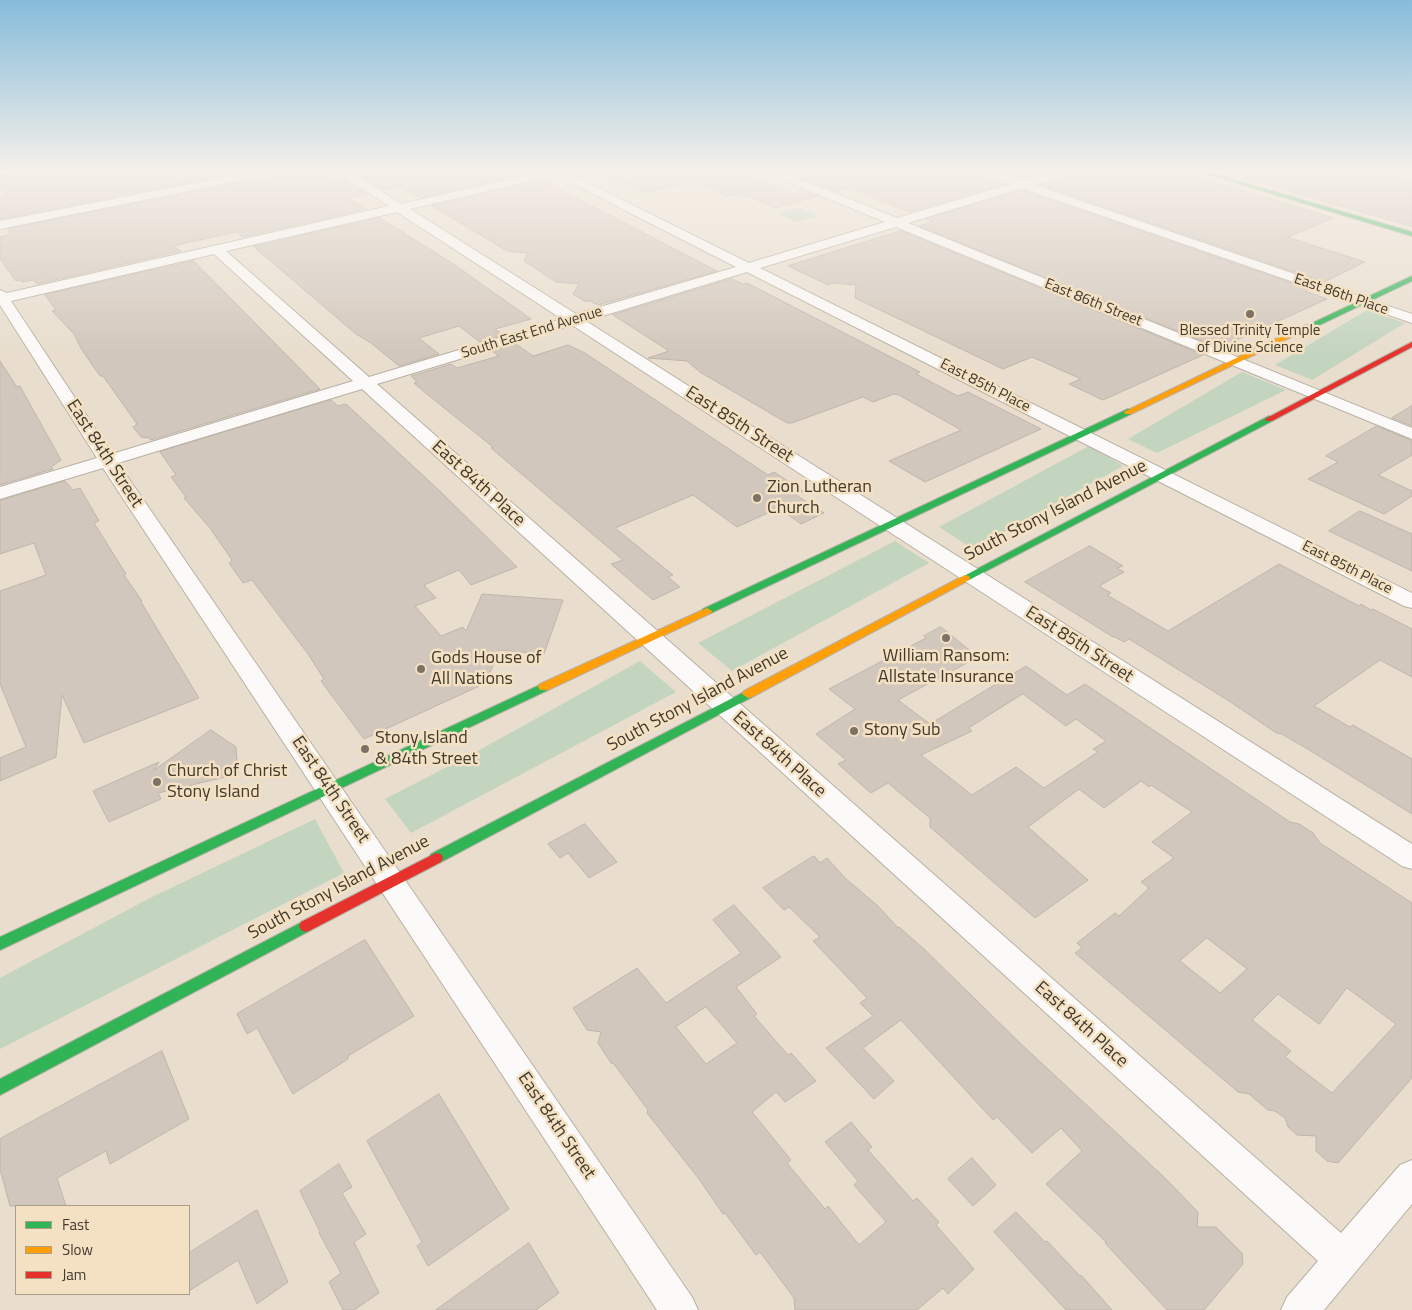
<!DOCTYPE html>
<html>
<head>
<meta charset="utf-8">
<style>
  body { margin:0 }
  #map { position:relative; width:1412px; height:1310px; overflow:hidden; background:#e9dece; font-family:"Titillium Web",sans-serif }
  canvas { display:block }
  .legend { position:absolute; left:15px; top:1205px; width:175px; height:90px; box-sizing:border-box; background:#f4e1c3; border:1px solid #ac9e87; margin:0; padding:6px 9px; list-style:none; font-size:15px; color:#413a2e }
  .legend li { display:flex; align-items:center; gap:10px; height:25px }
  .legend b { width:25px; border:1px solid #ac9e87 }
</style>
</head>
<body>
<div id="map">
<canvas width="1412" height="1310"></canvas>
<ul class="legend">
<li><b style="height:6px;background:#30b455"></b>Fast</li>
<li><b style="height:6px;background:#ff9f0a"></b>Slow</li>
<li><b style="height:6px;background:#e5322d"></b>Jam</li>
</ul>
</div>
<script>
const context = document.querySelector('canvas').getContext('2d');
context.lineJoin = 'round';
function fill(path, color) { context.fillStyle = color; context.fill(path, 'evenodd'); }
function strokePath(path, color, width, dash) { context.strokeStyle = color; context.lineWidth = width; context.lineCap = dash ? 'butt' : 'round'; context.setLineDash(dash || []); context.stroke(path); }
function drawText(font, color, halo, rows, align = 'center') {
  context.font = font + ' "Titillium Web",sans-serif'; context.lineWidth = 5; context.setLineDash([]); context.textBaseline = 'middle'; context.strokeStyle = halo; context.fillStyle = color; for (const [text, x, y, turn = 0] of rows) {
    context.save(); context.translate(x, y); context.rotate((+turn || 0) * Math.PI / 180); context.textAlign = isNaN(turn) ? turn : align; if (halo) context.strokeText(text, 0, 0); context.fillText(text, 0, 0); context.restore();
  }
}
fill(new Path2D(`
  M800,208l19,8 -22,6 -19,-8z
  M1367,310l38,13 -93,57 -37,-15z
  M1242,372l44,18 -129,63 -29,-14z
  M1089,446l34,20 -150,83 -34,-22z
  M895,541l34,22 -197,108 -34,-28z
  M640,661l36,31 -265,141 -26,-34 89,-46z
  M315,819l29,54 -344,176v-71l148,-79z`), '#c3d4bf');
const building = new Path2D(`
  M23,172h31l6,5 31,-5h153l-244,47v-22l7,-1 -7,-9v-11z
  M275,172h16v3l28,-3 15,10 11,-2 22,14 -19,4 18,11 -123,28 -7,-5 -46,10 -17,4 8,5 -144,33 -3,-4 -12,2 -1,-2 -5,1 -16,-22v-22l11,-3 -4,-5 260,-52z
  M375,172h151l3,1 -109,25 -21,-11 -16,3 -22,-14 16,-3z
  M600,172h152l1,5 45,19 3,-7 17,7 -43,12 -33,-14 -15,2 -34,-15 -48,12z
  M807,172h172l2,4 24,8 -96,28 -61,-24 -12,4 -32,-13z
  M1001,172h47l-25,7z
  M1071,172h123l3,5 137,41 -47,19 78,25 -41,20 -284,-97 29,-9z
  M1222,172h159l31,8v46z
  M542,180l42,22 133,69 -119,34 -8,-4h-6l-11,-7 6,-10 -23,-2 -32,-21 4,-8 -21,-2 -75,-45z
  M1022,190l286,99 -3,2 22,8 -108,49 -300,-122 13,-4 -6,-3z
  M380,218l75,47 76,54 -36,10 8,6 -23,7 -21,-16 -40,12 20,16 -40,12 -28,-23 -15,-9 -102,-87z
  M901,231l302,124 -100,45 -34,-16 12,-5 -49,-22 -29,12 -148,-71 1,-13 -23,-2 -5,2 -40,-19z
  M194,261l126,128 -169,51 -2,-2 -8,-1 -8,-10 4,-3 -29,-41 -5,-7h-3l-18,-26 -8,-16 -22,-23 4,-1 -11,-15z
  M732,279l11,5 4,-1 173,89 -4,2 42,22 10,-4 73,37 -116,53 -36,-21 72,-31 -62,-35 -5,-1 -21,8 -10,-5 -71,26h-5l-87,-51 -13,-11 -39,-3 21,-7 -56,-36z
  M516,344l17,12 35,-11 17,8 183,122 6,-3 29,19 -7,4 28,18 -23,11 -22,-16 -42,19 -44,-32 -78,33 58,47 -5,2 12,10 -27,13 -42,-36 12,-4 -132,-112 2,-1 -65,-52 -14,-12 3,-1 -6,-6 40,-12 6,4 42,-12 -7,-5z
  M0,361l17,26 3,-1 41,74 -10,7 2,2 -53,16z
  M331,400l7,6 8,-2 12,11 84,78 75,74 -46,18 -12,-15 -35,15 12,13 -21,8 26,30 22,-9 3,4 16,-37 81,6 -19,54 -45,-4 -13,33 -122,56 -43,-58 3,-2 -16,-25 -56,-74 -9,3 -14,-20 3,-3 -22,-32 -26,-30 2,-1 -15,-20 5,-2 -16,-23z
  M1412,406v20l-20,-8z
  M1377,426l35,15v14l-34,20 34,16v5l-28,18 -76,-35 30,-17 -12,-6z
  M65,481l8,9 7,-2 19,33 -5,2 32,51 -2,1 18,26 -1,1 58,96 -115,45 -22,-48 -6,62 -56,24v-23l26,-11 -26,-63v-93l46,-16 -12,-32 -34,11v-53z
  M1360,511l52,23v37l-83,-40z
  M1090,546l33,20 -6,2 7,4 -25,14 12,7 -4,2 61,36 111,-67 80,42 2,-2 10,6 2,-1 39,20v48l-32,-17 -66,46 36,21 3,-2 59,34v55l-101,-63 -31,-18 -2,1 -49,-33 -100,-62 -5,3 -9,-5h-2l-88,-55z
  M941,627l37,30 -80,43 32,24 96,-58 41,29 18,-11 205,138 9,2 14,9 7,10 92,60v175l-74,85 -11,-2 -11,-10v-15l-19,-1 -9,-8 -3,-9 -10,-7 -7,-1 -19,-16 -11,-2 -163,-139 7,-5 -5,-5 38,-30 4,3 30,-28 -8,-6 33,-24 -22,-16 40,-30 -41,-27 -2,2 -8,-6 -37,27 -25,-19 -51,38 60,53 -53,38 -105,-91v-9l-42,-35 -17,10 -33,-29 8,-4 -30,-26 39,-25 -26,-20 97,-51 -2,-2zM1023,694l43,32 10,-7 30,22 -13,8 5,3 -54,36 -28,-21 -44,28 -51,-40 51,-24 -3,-3zM1207,938l40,31 -27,24 -40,-32zM1347,988l49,36 -64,69 -47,-36 6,-6 -39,-31 26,-26 41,30z
  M211,730l25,17 2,27 -80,19 3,6 -52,23 -16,-31 66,-29 -5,8z
  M585,824l32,38 -28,16 -21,-25 -8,5 -12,-14z
  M814,856l6,7 7,-5 18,20 33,28 20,22 1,-1 25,22 97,95 144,134 33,34 -1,15h19l26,26 1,11 -39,46h-37l-62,-67 1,-1 -60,-58 36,-33 -21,-23 -29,25 -35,-36 -4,3 -92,-100 -38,28 31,33 -20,18 -48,-51 47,-32 -13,-13 7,-5 -54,-57 7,-4 -31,-30 -5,3 -21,-22z
  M734,905l47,52 -45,30 21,27 -3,2 34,39 3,-2 25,28 -31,21 -9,-10 -24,20 39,48 -4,3 38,46 3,-3 31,39 27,-23 -32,-37 4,-4 -33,-39 26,-20 21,25 -4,3 45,51 4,-3 22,24 -3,3 38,44 -26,25 -5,-6 -26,22h-122l-1,-12 -34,-46 -4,3 -31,-42 -2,1 -24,-35 -52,-66 1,-3 -34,-46 -3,-1 -13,-20 3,-11 -14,-2 -14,-22 64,-40 29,35 75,-50 -28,-33zM706,1007l31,36 -31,21 -30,-37z
  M365,940l49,76 -66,40v3l-55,35 -36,-66 -10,6 -10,-20z
  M162,1051l27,68 -79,45 -4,-13 -49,27 9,28h-56l-10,-37v-30z
  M439,1094l70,115 -81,57 -11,-20 5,-4 -55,-101z
  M972,1158l24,27 -23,21 -25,-27z
  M339,1164l13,23 -10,6 24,41 -12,8 25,51 -25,17h-11l-14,-28 12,-9 -22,-40 1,-1 -20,-41z
  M257,1210l31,72 -31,22 -19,-44 -49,31v-38z
  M1016,1212l29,30 2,-1 33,35 1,-1 31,35h-46l-72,-78z
  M529,1243l30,50 -23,17h-100z`);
fill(building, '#d2c7bc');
strokePath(building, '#c0b5ab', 1);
const street = new Path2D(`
  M252,172h21l-6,3 -267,54v-8z
  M339,172h12l50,32 141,-32h24l183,91 136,-41 -116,-48 -1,-2h14l115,46 114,-34 -29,-10 -1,-2h15l27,9 30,-9h16l-1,2 -34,11 378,129v9l-390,-135 -114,35 504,205v11l-516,-212 -136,41 652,325v15l-8,-2 -657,-334 -161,49 826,523v25l-10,-3 -830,-541 -195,59 964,849 59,-68 12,-5v44l-88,106h-43l6,-13 31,-36 -956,-872 -244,74 574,834 6,13h-41l-554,-842 -103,31v-12l97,-29 -97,-153v-15l7,3 382,-87 -49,-32zM556,175l180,92 -160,47 -166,-105zM397,212l165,107 -193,58 -143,-126zM214,254l139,127 -241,73 -101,-153z`);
const fast = new Path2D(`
  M1200,172h8l204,60v4z
  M1412,276v5l-101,48 -7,-2z
  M1128,409l3,1v4l-420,199 -4,1 -5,-3 1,-2z
  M1269,416l3,1v4l-303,159 -4,1 -5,-3z
  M544,683l4,1 2,3 -2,3 -548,260v-13z
  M748,690l6,4 -2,3 -311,165 -5,1 -5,-1 -2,-4 2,-4z
  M306,920l5,2 2,4 -2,4 -311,165v-16z`);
const slow = new Path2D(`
  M1305,325l7,2 -181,87h-6l-1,-2z
  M965,575l4,1 1,2 -1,2 -217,117 -4,1 -6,-4 2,-3z
  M707,608l5,3 -1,2 -163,77h-8l-2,-3 2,-3z`);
const jam = new Path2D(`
  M1412,342v5l-140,74h-6l-1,-2z
  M436,853l5,1 2,4 -2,4 -130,68 -5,2 -5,-2 -2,-4 2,-4z`);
strokePath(street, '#b8b0a4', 2);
strokePath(fast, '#b8b0a4', 2);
strokePath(slow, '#b8b0a4', 2);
strokePath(jam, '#b8b0a4', 2);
fill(street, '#fcfaf8');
fill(fast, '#30b455');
fill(slow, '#ff9f0a');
fill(jam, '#e5322d');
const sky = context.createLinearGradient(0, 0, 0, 355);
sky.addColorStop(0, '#86bcda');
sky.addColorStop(0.48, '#f5f0e9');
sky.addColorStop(1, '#f5f0e900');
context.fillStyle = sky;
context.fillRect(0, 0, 1412, 355);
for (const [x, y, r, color] of [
  [1250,314,5,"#7c7366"],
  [757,498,5,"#7c7366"],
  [946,638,5,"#7c7366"],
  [421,669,5,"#7c7366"],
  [854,731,5,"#7c7366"],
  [365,749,5,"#7c7366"],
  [157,782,5,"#7c7366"]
]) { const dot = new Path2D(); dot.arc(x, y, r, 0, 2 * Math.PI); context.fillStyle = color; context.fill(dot); strokePath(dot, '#f4e1c3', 2); }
drawText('15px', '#413a2e', '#f4e1c3', [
  ["East 86th Place",1341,295,19],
  ["East 86th Street",1093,303,22],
  ["South East End Avenue",532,333,-17],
  ["East 85th Place",985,386,27],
  ["East 85th Place",1347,568,27]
]);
drawText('15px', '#413a2e', '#f4e1c3', [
  ["Blessed Trinity Temple",1250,331],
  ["of Divine Science",1250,348]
]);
drawText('18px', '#413a2e', '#f4e1c3', [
  ["East 85th Street",739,425,33],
  ["East 84th Street",104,454,57],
  ["East 84th Place",478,484,42],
  ["South Stony Island Avenue",1056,511,-27],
  ["East 85th Street",1079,645,33],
  ["South Stony Island Avenue",698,700,-28],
  ["East 84th Place",779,755,42],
  ["East 84th Street",330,790,56],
  ["South Stony Island Avenue",339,888,-28],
  ["East 84th Place",1081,1025,42],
  ["East 84th Street",556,1126,56]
]);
drawText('18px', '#413a2e', '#f4e1c3', [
  ["Zion Lutheran",767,488],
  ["Church",767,509],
  ["William Ransom:",946,657,"center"],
  ["Allstate Insurance",946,678,"center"],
  ["Gods House of",431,659],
  ["All Nations",431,680],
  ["Stony Sub",864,731],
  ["Stony Island",375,739],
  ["& 84th Street",375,760],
  ["Church of Christ",167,772],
  ["Stony Island",167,793]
], 'left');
</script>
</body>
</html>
